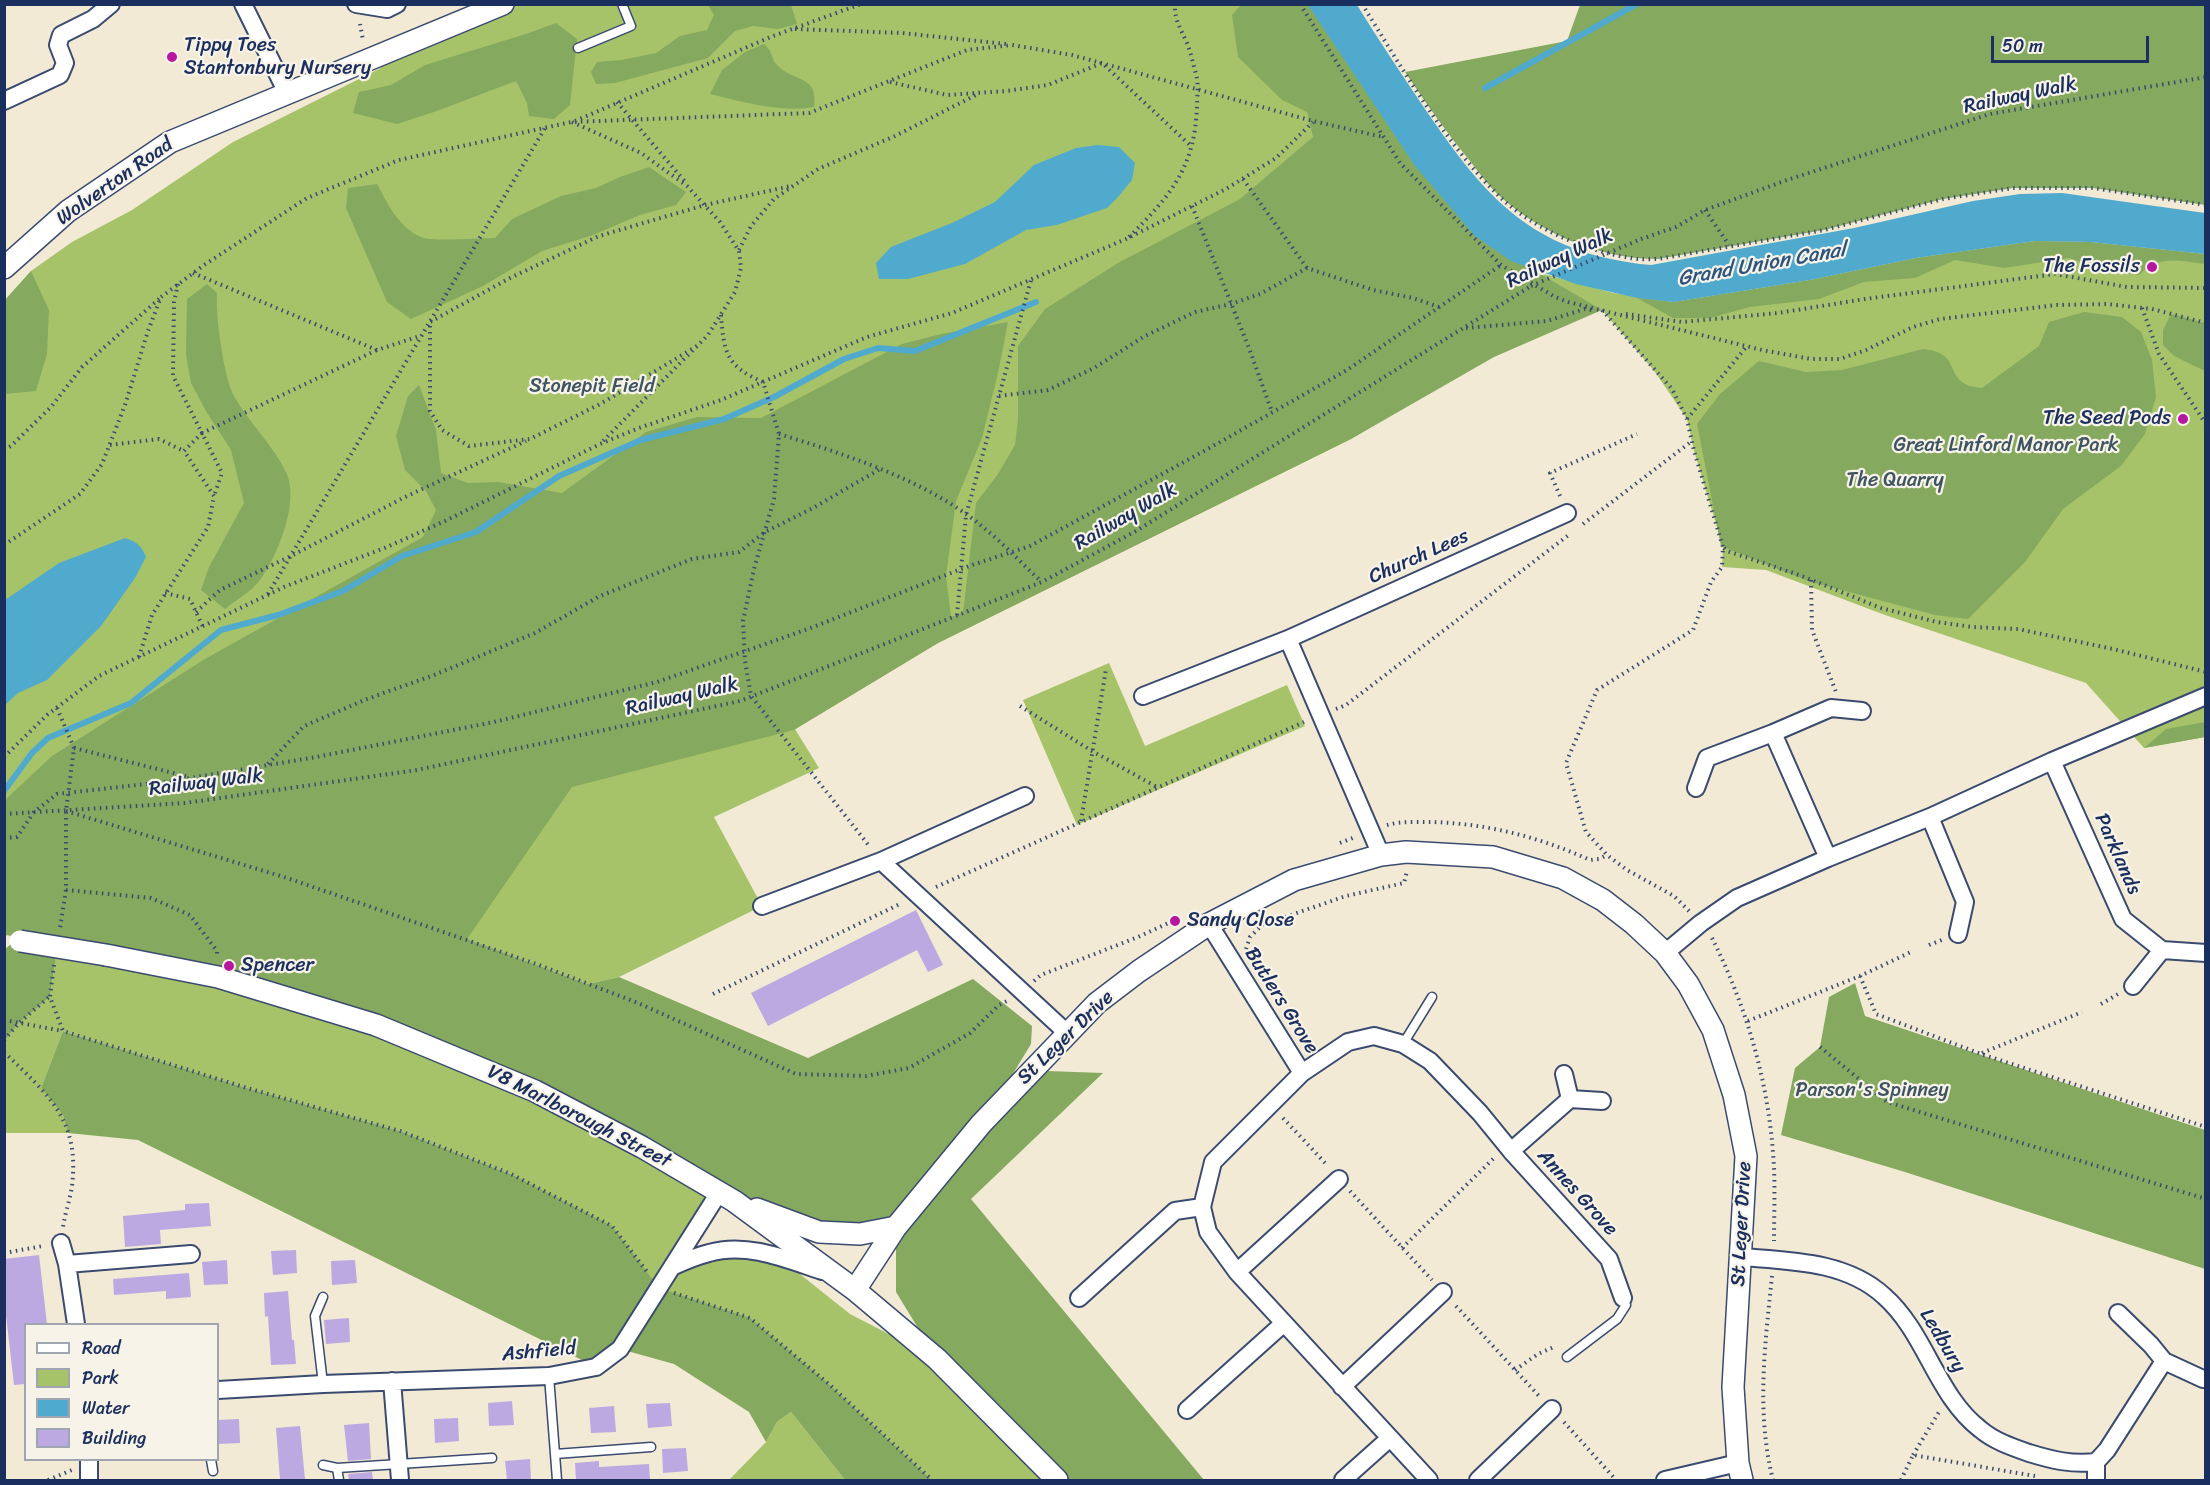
<!DOCTYPE html>
<html>
<head>
<meta charset="utf-8">
<style>
  body { margin:0 }
  #map { position:relative; width:2210px; height:1485px; overflow:hidden; background:#f2ead5; font-family:Sriracha,sans-serif }
  canvas { display:block }
  .frame { position:absolute; inset:0; border:6px solid #1b2f5e; pointer-events:none }
  .legend { position:absolute; left:24px; top:1323px; width:195px; height:138px; box-sizing:border-box; background:#f7f3e8; border:2px solid #9fa5b1; margin:0; padding:8px 10px; list-style:none; font-size:18px; color:#1b2f5e }
  .legend li { display:flex; align-items:center; gap:12px; height:30px }
  .legend b { width:30px; border:2px solid #9fa5b1 }
  .scale { position:absolute; left:1991px; top:36px; width:158px; height:27px; box-sizing:border-box; border:3px solid #1b2f5e; border-top:0; padding-left:8px; font-size:18px; line-height:21px; white-space:nowrap; color:#1b2f5e; -webkit-text-stroke:4px #f7f3e8; paint-order:stroke }
</style>
</head>
<body>
<div id="map">
<canvas width="2210" height="1485"></canvas>
<div class="frame"></div>
<ul class="legend">
<li><b style="height:8px;background:#fff"></b>Road</li>
<li><b style="height:16px;background:#a7c36a"></b>Park</li>
<li><b style="height:16px;background:#50aacd"></b>Water</li>
<li><b style="height:16px;background:#bda9e1"></b>Building</li>
</ul>
<div class="scale">50 m</div>
</div>
<script>
const context = document.querySelector('canvas').getContext('2d');
context.lineJoin = 'round';
function fill(path, color) { context.fillStyle = color; context.fill(path, 'evenodd'); }
function strokePath(path, color, width, dash) { context.strokeStyle = color; context.lineWidth = width; context.lineCap = dash ? 'butt' : 'round'; context.setLineDash(dash || []); context.stroke(path); }
function drawText(font, color, halo, rows, align = 'center') {
  context.font = font + ' Sriracha,sans-serif'; context.lineWidth = 4.5; context.setLineDash([]); context.textBaseline = 'middle'; context.strokeStyle = halo; context.fillStyle = color; for (const [text, x, y, turn = 0] of rows) {
    context.save(); context.translate(x, y); context.rotate((+turn || 0) * Math.PI / 180); context.textAlign = isNaN(turn) ? turn : align; if (halo) context.strokeText(text, 0, 0); context.fillText(text, 0, 0); context.restore();
  }
}
fill(new Path2D(`
  M503,5h805l229,267 76,21 61,9 136,-22 106,-22 119,-17 55,1 115,12v483l-61,11 -58,-65 -201,-68 -119,-45 -44,-3 1,-20 -29,-96 -7,-32 -32,-47 -53,-62 -17,-1 -38,12 -196,118 -413,204 -143,86 24,39 -105,49 48,89 -143,71 -31,7 -122,-45 -461,-125v-514l26,-29 41,-29 60,-32 101,-68 146,-73 32,-27z
  M1109,663l36,83 142,-61 18,41 -228,99 -54,-125z
  M58,942l318,83 344,166 -45,74 36,-13 65,3 74,59 87,45 120,121h-125l-102,-95 -171,-97 -148,-114 -111,-43 -153,-43 -184,-57 -22,57 22,27 5,18h-63v-93l14,-17 31,-26z
  M791,1412l54,68h-116l37,-38 11,-20z`), '#a7c36a');
fill(new Path2D(`
  M708,5h83l6,19 -19,5 -25,-3 -18,5 -27,27 -93,25 -19,1 -5,-12 6,-10 25,-2 34,-7 24,-17 27,-6 7,-15z
  M1241,5h77l161,224 58,43 65,38 -108,47 -143,82 -413,204 -144,87 -222,57 -105,152 121,45 31,-7 189,81 165,-79 59,47 -1,18 -48,79 64,-52 56,2 -132,126 233,281h-147l-120,-121 -41,-67v-65l-36,7 -140,-43 -344,-166 -318,-82 -8,54 -31,26 -14,17v-91l15,-12 -15,-2v-135l47,-44 153,-97 218,-122 13,-27 -10,-19 -21,-21 -9,-34 12,-40 11,-11 17,45 5,43 27,10 30,-1 64,11 84,-61 51,-15 64,1 141,-74 39,-10 67,-12 -10,51 -16,65 -26,63 -10,75 5,41 12,-4 13,-110 22,-29 17,-29 3,-26v-73l27,-37 73,-46 122,-64 73,-62 -6,-25 -25,-12 -44,-43 -6,-42z
  M1580,5h625v200l-112,-17h-80l-70,11 -119,31 -166,29c-56,0 -112,-23 -155,-60 -13,-11 -23,-25 -33,-38 -24,-29 -44,-58 -65,-89l162,-31z
  M556,23l21,16 -7,66 -16,14 -25,-3 -2,-13 -11,-22 -82,31 -37,12 -44,-11 6,-21 32,-7 34,-20 104,-32z
  M764,44c10,9 7,14 12,20 17,19 43,10 38,43 -33,6 -71,-5 -104,-13l12,-24 23,-18z
  M649,167l37,25 -10,13 -36,10 -47,20 -51,16 -59,35 -72,33 -24,-17 -41,-94 2,-20 29,-4c11,20 21,43 44,53 11,5 60,1 74,1l17,-19 49,-23 35,-8 24,-11z
  M2035,241l55,1 115,12v10c-26,-3 -46,-10 -66,11l-28,-3 -42,-14 -65,10 -49,-8 -40,18 -51,4 -45,17 -69,8 -40,11h-37l-36,-20 37,4 136,-22 106,-22z
  M31,271l18,39 -2,44 -11,37 -31,3v-94z
  M207,284l10,9c-2,21 7,86 17,103 15,27 39,49 52,76 14,29 -8,83 -26,108 -8,11 -24,20 -35,29l-24,-19 8,-23 35,-64 -13,-53 -25,-39 -15,-28 -5,-28 1,-56z
  M2084,312l38,5 19,15 11,28 4,37 -11,37 -24,32 -58,43 -38,53 -57,57 -33,-4 -127,-34 -87,-35 -24,-122 23,-30 39,-33 47,11 36,-2 81,-21c37,4 22,24 44,36 4,2 11,2 15,3l57,-42 10,-24z
  M2171,314l34,9v48l-31,-15 -11,-11v-15z
  M2205,722v15l-61,11 22,-19z
  M1855,983l10,33 340,114v139l-300,-97 -124,-37 14,-67 25,-21 9,-50z
  M63,1031l184,57 153,43 111,43 101,52 47,62 91,30 80,67 102,95h-87l-54,-68 -14,10 -11,20 -17,-30 -75,-48 -54,-15 -24,18 -458,-227 -70,-7 -5,-18 -22,-27z`), '#85a95e');
fill(new Path2D(`
  M1308,5h49c22,36 46,71 70,107 49,71 90,125 179,146 15,3 30,6 45,7l203,-37 119,-27 47,-7 42,-1 143,20v41l-115,-12 -55,-1 -119,17 -106,22 -136,22 -37,-4 -61,-14 -65,-23 -36,-25 -60,-70z
  M1098,145l21,2 16,16 -3,17 -14,17 -11,11 -50,17 -31,5 -61,34 -57,15h-29l-3,-16 15,-16 61,-24 43,-21 39,-37 42,-17z
  M125,538c12,4 17,8 21,19l-11,21 -34,48 -54,54 -29,13 -13,12v-106l3,-1 51,-35z`), '#50aacd');
strokePath(new Path2D(`
  M1485,88l152,-84
  M4,791l28,-38 16,-15 83,-35 90,-73 57,-15 65,-24 59,-35 74,-24 83,-56 82,-36 83,-21 50,-22 70,-38 34,-11 37,3 121,-49`), '#50aacd', 6);
fill(new Path2D(`
  M916,910l27,55 -15,7 -11,-22 -149,76 -17,-33z
  M209,1203l2,23 -51,4 1,14 -36,3 -2,-31 62,-6v-6z
  M296,1250l1,23 -24,2 -2,-24z
  M39,1255l8,69h-21v60l-12,1 -10,-87v-39z
  M227,1260l1,24 -24,1 -2,-23z
  M355,1260l2,23 -25,2 -1,-24z
  M189,1273l2,24 -25,2v-8l-52,4 -1,-16z
  M288,1291l4,49h2l2,24 -25,1 -3,-49 -3,1 -1,-24z
  M349,1318l1,24 -24,2 -2,-24z
  M512,1401l2,24 -25,1 -1,-23z
  M670,1403l2,23 -24,2 -2,-24z
  M614,1406l2,26 -25,1 -2,-25z
  M458,1418l1,23 -24,2 -1,-24z
  M239,1419l1,24 -22,1v-24z
  M369,1423l2,36 -23,2 -4,-36z
  M300,1426l5,54h-25l-4,-52z
  M686,1448l2,23 -25,2 -1,-24z
  M530,1459l1,21h-24l-2,-19z
  M599,1461v6l50,-3 1,16h-74l-1,-17z
  M372,1472l1,8h-24l-1,-6z`), '#bda9e1');
const service = new Path2D(`
  M578,48l53,-22 -9,-22
  M1403,1044l29,-47
  M323,1297l-8,19 8,68
  M1567,1357l50,-38 9,-14 -3,-7
  M549,1376l8,104
  M555,1454l96,-7
  M211,1460l2,11
  M323,1465l14,3 155,-10
  M337,1468l2,12`);
const minor = new Path2D(`
  M243,4l44,89
  M356,4l31,5 10,-5
  M4,101l56,-26 5,-12 -7,-18 3,-10 32,-16 18,-15
  M1288,639l279,-126
  M1143,696l145,-57 93,216
  M1773,733l58,-25 31,3
  M2052,761l71,158 39,31 -29,36
  M1696,788l11,-30 66,-25 55,125 102,-41 35,85 -7,32
  M1930,817l122,-56 154,-65
  M881,861l144,-65
  M762,906l119,-45 186,172
  M1209,924l93,149 -89,89 -11,45 6,25 29,40 102,-93
  M2162,950l44,3
  M1665,953l36,-30 36,-25 91,-40
  M1302,1073l46,-31 26,-6 29,8 27,17 50,52 31,38 98,108 14,39
  M1564,1074l6,25
  M1511,1151l59,-52 32,2
  M61,1243l6,21 9,60
  M1741,1257c49,4 105,4 143,39 42,37 52,99 96,133 14,12 32,18 49,24 23,7 43,12 67,9l11,-12 57,-89 -13,-16 -33,-32
  M67,1264l124,-10
  M674,1266c11,-5 23,-10 35,-13 38,-11 77,6 113,18
  M1237,1272l192,208
  M1079,1298l96,-87 27,-4
  M2164,1361l39,18
  M392,1381l8,99
  M1342,1387l101,-95
  M218,1390l105,-6 226,-8 47,-9 24,-18 100,-158
  M1187,1410l97,-87
  M89,1460v20
  M1343,1480l47,-42
  M1478,1480l74,-71
  M1665,1480l73,-17
  M2096,1480v-18`);
const tertiary = new Path2D(`
  M4,268l64,-57 102,-69 333,-138
  M106,955l112,22 158,48 159,66 107,56 92,54 121,89 82,69 120,121
  M757,1209l62,23 41,2 36,-7
  M855,1290l41,-63 85,-103 116,-121 42,-32 70,-47 85,-44 87,-25 25,-3 87,5 70,21 40,22 31,24 31,29 23,31 25,46 21,65 12,61 -13,231 5,76 4,17`);
strokePath(service, '#3b4b70', 11);
strokePath(minor, '#3b4b70', 20);
strokePath(tertiary, '#3b4b70', 24);
strokePath(new Path2D(`
  M1300,4l100,159 101,102 54,32 13,5 194,48 49,9h29l26,-9 47,-23 27,-8 117,-14 50,-1 45,5 54,14
  M1362,4c40,64 84,141 138,193 34,32 85,54 131,61 8,2 18,1 27,1l166,-29 119,-31 70,-11h80l113,17
  M360,24l3,16
  M795,29l107,4 104,11
  M890,82l57,13 59,-4 42,-6 54,-22 89,83
  M617,102l70,82
  M575,121l198,-85 88,-32
  M572,122l69,31 46,33 33,36 19,29 2,17 -6,24 -27,43 -105,106
  M1243,179l64,89
  M705,205l86,-19
  M1192,206l57,142 23,64
  M1705,210l24,35
  M1129,237c41,-41 66,-69 68,-131 0,-10 2,-22 -1,-32 -3,-10 -5,-21 -9,-31 -6,-14 -13,-23 -12,-39
  M1641,239l35,-12 29,-17 82,-30 203,-66 216,-37
  M739,250l12,-24 23,-27 44,-30 77,-33 83,-42
  M193,273l184,77 43,-14
  M178,284l-4,18 -1,74 29,57 175,-83
  M2142,308l17,46 47,70
  M1602,310l70,79 15,30 7,32 29,96 -1,20 -11,15 -18,48 -96,60 -31,73 20,69 21,23 20,15 47,26 16,16
  M1626,314l56,8 96,-9 87,-14 190,-25 72,13 79,1
  M721,315c3,38 5,51 42,67l16,52 -5,65 -20,70 -11,52 2,40 6,35 119,151
  M1466,328l81,-7 38,-12 7,1
  M697,346l-95,57 -72,36 -61,7 -27,-16 -12,-19v-89l80,-44 89,-42 106,-31
  M999,396l49,-6 46,-22 51,-32 50,-24 36,-8 29,-10 47,-26 66,22 40,8 26,9
  M1687,419l60,-73
  M779,434c68,21 150,47 205,94 20,16 38,36 57,53
  M110,445l49,-6 25,12
  M4,450l7,-4 40,-39 31,-40 78,-69
  M1560,496l-10,-23 87,-39
  M1583,524l109,-83
  M4,545l76,-51 22,-30 23,-59 23,-74 13,-34 43,-32 103,-67 92,-38 172,-38 238,-9 158,-63 45,-5 60,10 241,66 70,16
  M1724,548l3,3 72,24 82,33 56,14 35,5 46,2 95,20 93,23
  M1811,580l1,50 24,62
  M165,593l25,6 13,28
  M268,594l277,-466
  M196,612l24,-22 71,-34 114,-59 121,-56
  M957,615l9,-100 65,-235
  M139,657l13,-42 56,-88 6,-31 -30,-45 18,-18 20,40 -8,23
  M1020,706l72,45 65,36
  M57,708l17,40 -8,63v79l-6,38
  M1336,709l10,-4 224,-171
  M74,748l115,29
  M4,757l43,-42 52,-39 185,-89 103,-40 58,-26 155,-77 39,-16 82,-28 146,-63 85,-24 174,-74 100,-50 50,-31 37,-36
  M268,764l36,-38 63,-27 67,-24 101,-42 65,-37 92,-37 47,-7 26,-20 48,-24 67,-39
  M66,811l221,67 252,87 99,38 158,71 70,2 43,-8 61,-35 29,-28 8,-4
  M4,814l181,-11 232,-33 323,-69 302,-119 94,-51 395,-245
  M1081,821l25,-152
  M1387,825c14,-4 31,-3 46,-3 56,2 106,15 157,38l9,-1 8,-4
  M4,838l13,-1 17,-25 23,-18 116,-13 143,-24 178,-35 163,-40 151,-53 161,-63 61,-20 176,-96 141,-80 154,-105
  M1340,843l15,-6
  M936,887l368,-165
  M66,890l85,8 39,17 27,36v6
  M1712,938c36,72 58,149 62,230 1,24 0,49 0,73
  M1929,945l15,-6
  M1246,949l4,-12 12,-12 84,-29 58,-13 3,-12
  M54,965l-4,32 13,34 184,57 153,43 111,43 101,52 36,47
  M1860,976l16,38 105,40 225,73
  M1034,981l7,-6 97,-38 37,-17
  M713,994l189,-91
  M2101,1004l17,-10
  M4,1020l59,11
  M1748,1021l112,-45 51,-24
  M4,1040l15,-17 30,-26
  M1820,1047l67,55 319,97
  M4,1052c44,43 76,67 68,134 -2,14 -7,27 -9,41
  M1982,1053l100,-41
  M1283,1118l44,47
  M1350,1191l82,89
  M1402,1248l92,-90
  M4,1253l39,-7
  M1772,1276c-7,69 -16,137 1,204
  M674,1293l76,25 80,67 102,95
  M1456,1306l84,91
  M1515,1370l23,-16 18,-8
  M1564,1422l52,58
  M1913,1455l26,-43
  M48,1480l24,-10
  M1901,1480l12,-25 122,21`), '#3b4b70', 4, [1.5, 4.5]);
strokePath(service, '#fff', 8);
strokePath(minor, '#fff', 16);
strokePath(tertiary, '#fff', 21);
const tertiaryBridge = new Path2D(`
  M20,941l86,14`);
strokePath(tertiaryBridge, '#3b4b70', 24, []);
strokePath(new Path2D(`
  M1531,286l110,-47`), '#3b4b70', 4, [1.5, 4.5]);
strokePath(tertiaryBridge, '#fff', 21);
for (const [x, y, r, color] of [
  [172,57,6,"#b5179e"],
  [2152,267,6,"#b5179e"],
  [2183,419,6,"#b5179e"],
  [1175,921,6,"#b5179e"],
  [229,966,6,"#b5179e"]
]) { const dot = new Path2D(); dot.arc(x, y, r, 0, 2 * Math.PI); context.fillStyle = color; context.fill(dot); strokePath(dot, '#f7f3e8', 2); }
drawText('20px', '#1b2f5e', '#f7f3e8', [
  ["Tippy Toes",184,46],
  ["Stantonbury Nursery",184,69],
  ["The Fossils",2140,267,"right"],
  ["The Seed Pods",2171,419,"right"],
  ["Sandy Close",1187,921],
  ["Spencer",241,966]
], 'left');
drawText('20px', '#1b2f5e', '#f7f3e8', [
  ["Railway Walk",2020,96,-12],
  ["Wolverton Road",115,182,-35],
  ["Railway Walk",1560,259,-25],
  ["Railway Walk",1126,517,-30],
  ["Church Lees",1419,557,-24],
  ["Railway Walk",682,697,-13],
  ["Railway Walk",206,783,-7],
  ["Parklands",2117,854,66],
  ["Butlers Grove",1281,1001,58],
  ["St Leger Drive",1066,1038,-44],
  ["V8 Marlborough Street",579,1117,27],
  ["Annes Grove",1577,1193,48],
  ["St Leger Drive",1742,1224,-87],
  ["Ledbury",1942,1341,59],
  ["Ashfield",539,1352,-5]
]);
drawText('20px', '#3e5461', '#f7f3e8', [
  ["Stonepit Field",592,387],
  ["Great Linford Manor Park",2006,446],
  ["The Quarry",1895,481],
  ["Parson's Spinney",1872,1091]
]);
drawText('italic 21px', '#2b547f', '#f7f3e8', [
  ["Grand Union Canal",1762,265,-10]
]);
</script>
</body>
</html>
